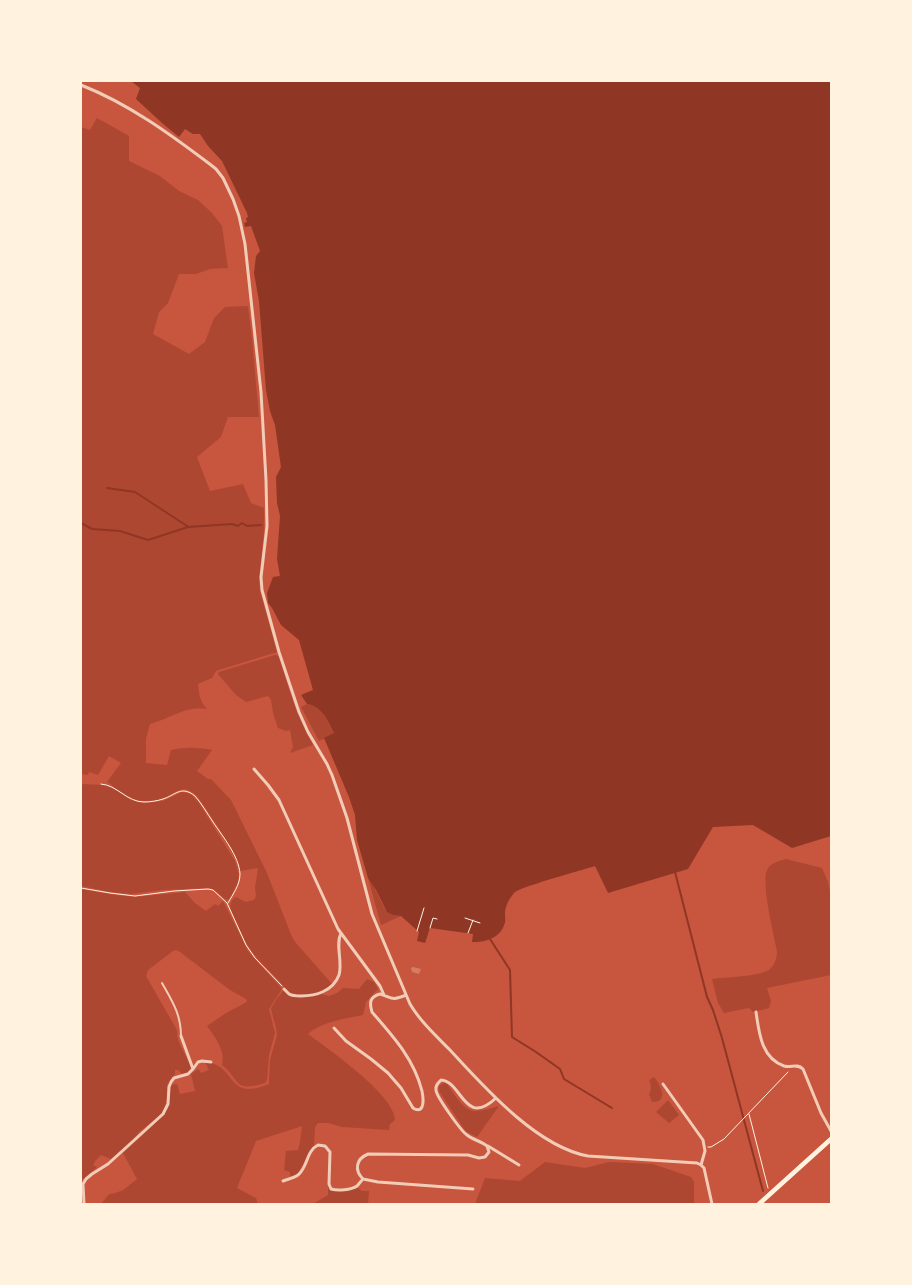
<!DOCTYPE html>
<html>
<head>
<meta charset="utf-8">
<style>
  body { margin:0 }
  #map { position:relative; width:912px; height:1285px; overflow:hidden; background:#c8553d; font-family:"Varela Round",sans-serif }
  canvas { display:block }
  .frame { position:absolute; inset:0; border:82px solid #fff3e0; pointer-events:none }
</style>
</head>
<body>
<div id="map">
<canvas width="912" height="1285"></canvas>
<div class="frame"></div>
</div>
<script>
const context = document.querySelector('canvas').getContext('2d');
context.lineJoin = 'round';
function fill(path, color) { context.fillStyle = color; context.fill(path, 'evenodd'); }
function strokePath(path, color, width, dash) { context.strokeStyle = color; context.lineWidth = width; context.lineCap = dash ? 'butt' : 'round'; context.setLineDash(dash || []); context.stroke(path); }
fill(new Path2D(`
  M97,118l32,18v25l31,15 19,15 19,9 14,13 10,13 6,42 -18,1 -14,5h-17l-11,29 -9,9 -6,22 36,20 16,-12 9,-24 11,-11 23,-1 4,33 7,78h-31l-7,20 -24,20 13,34 33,-7 8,19 13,5v24l-5,47 1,12 17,61 -55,17 -6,2 -4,7 -14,6c1,10 2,18 9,25 -20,-4 -38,10 -57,15l-4,15v24l21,2 4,-15c14,-3 26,-3 41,0l-15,21 11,8h3l20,21 36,73 25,64 4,6 36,41c-3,2 -6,6 -10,8 -9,4 -23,4 -33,0 -13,-16 -30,-29 -41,-46 -5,-8 -8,-17 -12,-25 -4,-8 -10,-18 0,-24l10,5 8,-2 2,-4 -1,-8 3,-20 -18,3c-8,-27 -27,-51 -43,-75 -15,-14 -21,-2 -36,3 -5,2 -13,2 -19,2 -14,0 -24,-12 -35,-19l14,-19 -12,-7 -11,19 -9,-3 -1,3 -7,-1v-647l9,3z
  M275,655l4,1c9,31 18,61 34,89l-23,8 3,-6 -3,-17 -4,1 -8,-3 -5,-15 -2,-13 -3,-4 -22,6 -10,-7 -18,-21 1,-2z
  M307,704c15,2 21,17 27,30l-15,7 -18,-34z
  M81,784l24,1 7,2 17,12 13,4 21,-2 19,-9 9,2 8,9 36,58 4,14 -1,7 -8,16 -2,2c-8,-3 -11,-11 -20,-12l-45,2 -32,4 -21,-2 -29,-6z
  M786,859l36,9 6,14 3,15v78l-64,13 4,13 -2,7 -16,4 -4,-4 -25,5 -6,-10 -6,-24c13,-2 47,-2 58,-10 5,-5 7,-11 7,-18 -3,-16 -16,-67 -10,-81 3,-7 12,-9 19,-11z
  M368,878c8,8 13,29 21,35 4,3 8,2 12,3l-20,9z
  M81,889l34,6 20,2 50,-5 10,11 11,8 9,-7 3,2 5,-5 25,50 34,38 -13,20 6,24 -6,22 -2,25 -2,3c-32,10 -24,-3 -43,-18 4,-14 -7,-28 -15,-39l19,-13 19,-10 2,-2 -1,-2 -16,-9 -50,-38 -4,-2 -3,1 -25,19 -2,6 31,54c-1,14 11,26 14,38l-4,5 -5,1 -4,-4h-3v4l-8,11v14l-3,11 -7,8 -18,14 -6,8 -22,19 -10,-4 -5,5 -3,5 4,2 -13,12 -2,-1 -1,-11z
  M367,979l7,3 4,7 -12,13 -3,13c-18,4 -40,6 -55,19 20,15 87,61 87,86l-5,4 -1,6 -47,-3 -14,-4h-10l-3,4 -1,19 -16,27 -2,2 -6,1v-4l-6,-2 2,-19 12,-1 2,-8 2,-16 -46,15 -19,47 19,10 2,6h-157l8,-10c13,-1 18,-7 28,-15l-14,-26 40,-37c7,-10 6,-20 8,-31l6,-1 3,10 15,-3 -4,-17 7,-5 3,4 8,-3 -4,-8c33,3 20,40 64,22l1,-24 7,-25 -1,-7 -4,-15 -1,-5 7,-11 6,-7 8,6 29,-2 8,2 8,-3 6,-5 16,1z
  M654,1077c6,7 16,26 -2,25l-3,-8c3,-5 2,-9 0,-14z
  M444,1083l3,1c7,9 16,27 28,27 8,0 16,-3 24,-5l-22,31 -10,-5 -3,-3 -25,-38v-5z
  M668,1100l11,15 -10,8 -13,-11z
  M545,1162l40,6 24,-6 44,2 38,13 3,5v22h-219l10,-26 35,3z
  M328,1187c9,7 20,3 30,1l4,3h7l-1,13h-55l15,-9z`), '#ae4732');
fill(new Path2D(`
  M131,81h700v755l-39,12 -39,-23 -40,2 -25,42 -80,24 -13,-27c-12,4 -76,21 -81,27 -5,6 -9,13 -9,21 0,4 1,8 -1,11 -4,13 -20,18 -32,17l1,-8 -43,-6 -5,15 -8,-2 2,-9 -18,-16 -8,-1 -6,-3 -11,-22 -8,-12 -11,-38 -2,-25 -6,-18 -25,-59 10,-5c-6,-12 -12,-27 -27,-29l-6,-9 12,-5 -14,-50 -18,-15 -9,-17 -4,-5 -1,-10 6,-16 7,-1 -3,-17 3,-43 -3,-13 -1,-26 5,-10 -6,-42 -5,-14 -4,-21 -7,-89 -5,-28 2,-17 4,-5 -9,-25 -6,1 -1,-4 3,-1 -1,-4 2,-1 -1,-4 -25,-52 -14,-15 -8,-12h-7l-8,-5 -6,8 -17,-14 -26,-24 4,-11z`), '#8f3625');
strokePath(new Path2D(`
  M107,488l28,4 52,34
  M81,523l11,6 28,2 28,9 40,-13 44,-3 6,2 4,-3 5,3 14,-1
  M675,872l32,125 6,13 9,28 41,153
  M490,939l20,31 2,67 24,15 24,17 4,10 48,29`), '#8f3625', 2);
fill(new Path2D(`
  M413,967l8,2 -2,5 -7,-2 -1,-4z`), '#d67c66');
strokePath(new Path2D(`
  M101,784c16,1 26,18 43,18 6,0 13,-1 19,-3 13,-4 18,-14 32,-3 7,8 12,17 18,26 10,15 26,34 27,52 0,11 -7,20 -12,29
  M81,888l29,5 25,3 39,-5 34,-2 5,1 14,13 19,42 9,13 27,28
  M465,918l15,5
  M430,928l3,-10 4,1
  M417,931l7,-23
  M468,933l5,-13
  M749,1114l19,74
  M708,1147h3l13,-8 64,-67`), '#fff3e0', 1);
strokePath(new Path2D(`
  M162,983c10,18 19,31 19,53`), '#f1ccb7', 2);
strokePath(new Path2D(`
  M81,85c48,19 89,49 130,80l5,4 7,9 10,21 6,17 6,28 16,148 5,88 1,46 -6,51 1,13 17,62 20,60 9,20 19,32 5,11 15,43 25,96 38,90c10,17 26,32 40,46 34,37 87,97 138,106l109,7 4,2 3,3 8,36
  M254,769l14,16 11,15 59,129 42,57 4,9
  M284,989c1,1 4,4 5,5 3,2 8,2 12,2 15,0 32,-5 38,-21 4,-14 -4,-29 2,-42
  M756,1012c3,20 5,46 28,54 7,2 13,-3 19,3l18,44 10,18
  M334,1028l12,13 25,18 17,14 13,15 12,20c3,2 7,3 9,-1 2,-5 1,-11 0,-16 -8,-32 -29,-55 -50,-79 -3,-10 -2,-15 8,-18 13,4 11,7 26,1
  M181,1036l12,33
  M663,1084l40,56 2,11 -4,14
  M488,1146l31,19
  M363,1179c-9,-9 -7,-20 5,-25l100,1 11,3 6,-1 4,-5 -2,-6c-6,-5 -14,-6 -20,-11 -6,-4 -31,-39 -31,-45 -1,-4 2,-7 5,-10 21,1 23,48 55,18
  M363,1179l15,3 95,7
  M283,1181c5,-2 11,-3 15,-6 10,-8 8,-24 20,-30l7,1 5,6 -1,32 2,5c7,2 20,1 26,-3 1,-1 5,-6 6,-7
  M84,1204l-1,-20 3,-5 6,-5 16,-10 55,-50 5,-10 1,-17 2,-5 3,-4 14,-4 5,-5 5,-7 4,-1 9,1`), '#f1ccb7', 3);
strokePath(new Path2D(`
  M759,1204l72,-65`), '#fff3e0', 4.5);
</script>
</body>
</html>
